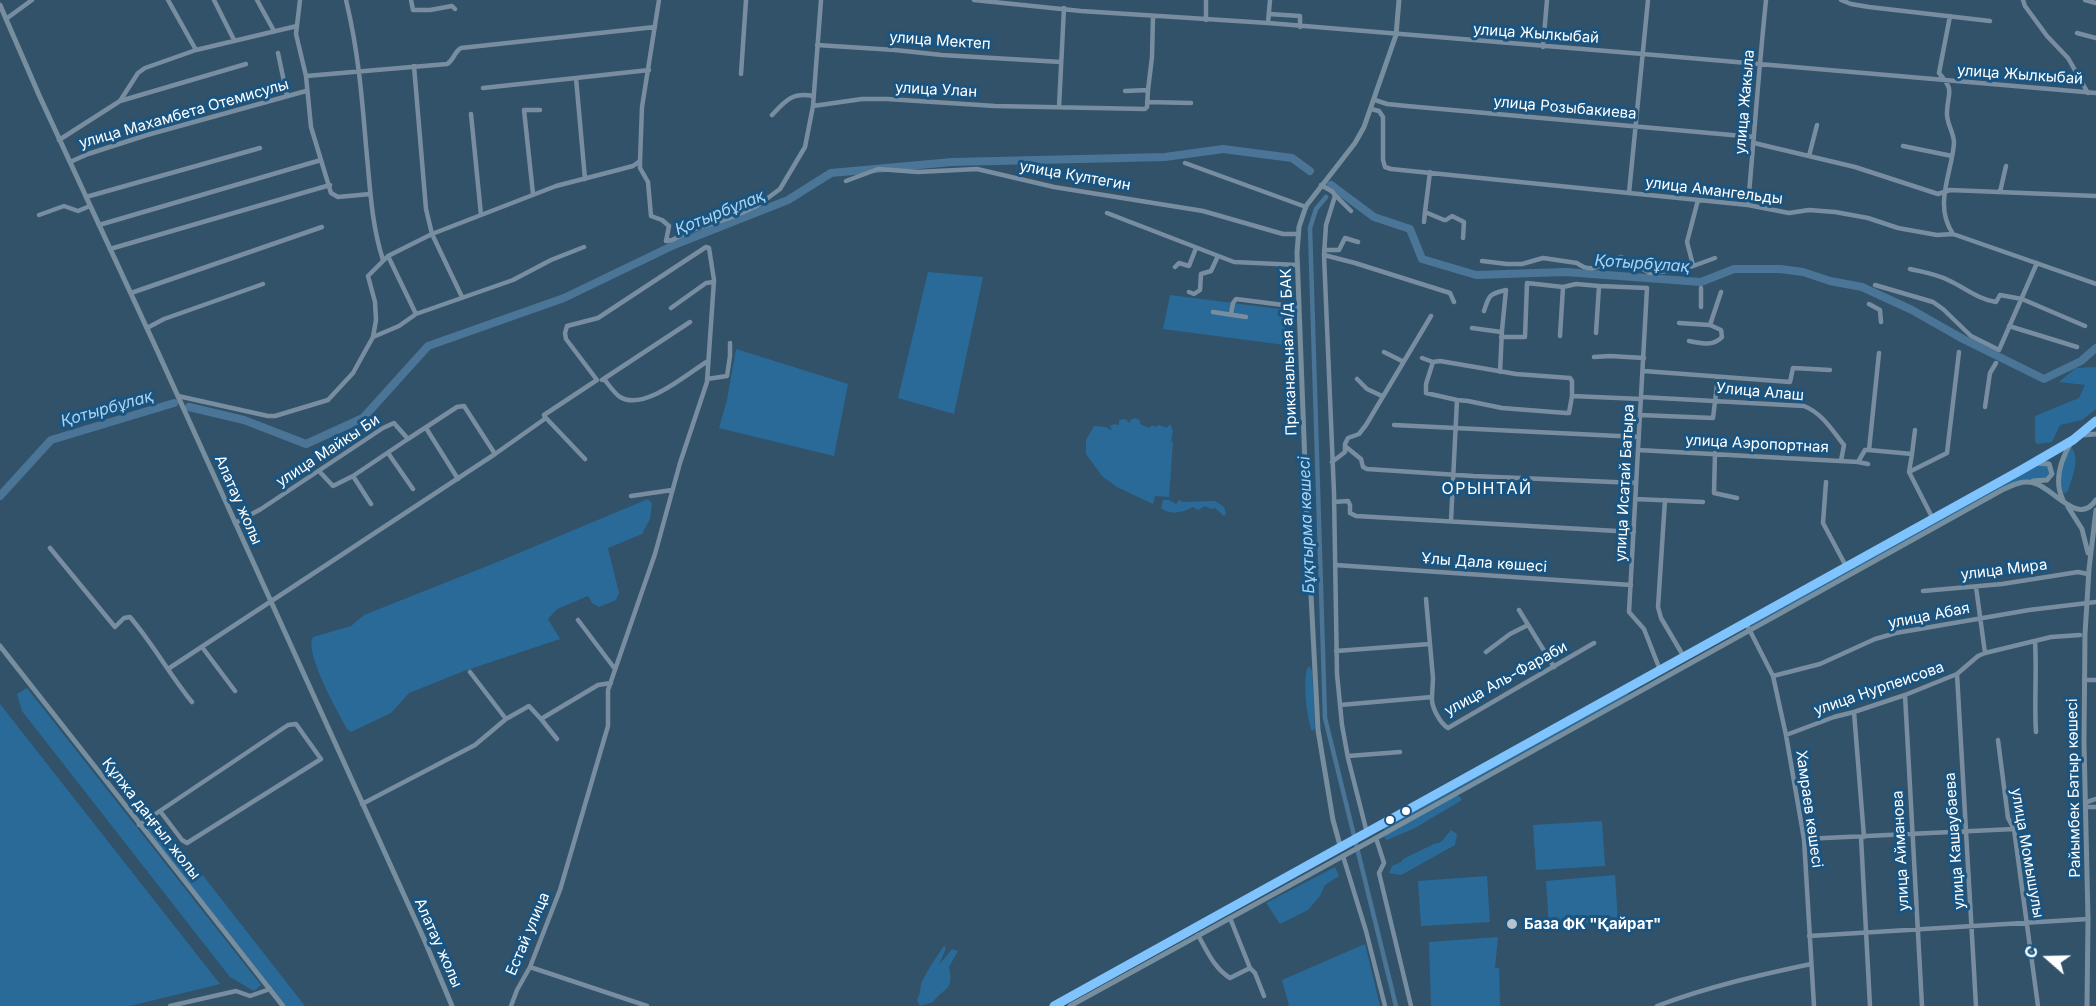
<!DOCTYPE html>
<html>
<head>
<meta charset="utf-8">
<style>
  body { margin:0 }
  #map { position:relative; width:2096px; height:1006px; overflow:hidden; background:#32526a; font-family:Inter,sans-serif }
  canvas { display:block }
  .north { position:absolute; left:2018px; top:928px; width:60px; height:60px; -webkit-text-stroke:4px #1a5582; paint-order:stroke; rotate:290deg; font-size:16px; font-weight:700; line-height:24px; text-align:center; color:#fff }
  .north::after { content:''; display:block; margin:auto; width:21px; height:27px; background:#fff; clip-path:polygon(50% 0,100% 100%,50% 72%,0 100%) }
</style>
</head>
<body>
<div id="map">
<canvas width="2096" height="1006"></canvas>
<div class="north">С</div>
</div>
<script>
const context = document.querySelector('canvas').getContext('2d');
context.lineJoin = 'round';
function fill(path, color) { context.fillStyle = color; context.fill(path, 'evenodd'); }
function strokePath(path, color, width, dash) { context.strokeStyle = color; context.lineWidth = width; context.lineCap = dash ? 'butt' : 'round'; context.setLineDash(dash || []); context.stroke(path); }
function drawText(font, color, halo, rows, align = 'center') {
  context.font = font + ' Inter,sans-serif'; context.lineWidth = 6; context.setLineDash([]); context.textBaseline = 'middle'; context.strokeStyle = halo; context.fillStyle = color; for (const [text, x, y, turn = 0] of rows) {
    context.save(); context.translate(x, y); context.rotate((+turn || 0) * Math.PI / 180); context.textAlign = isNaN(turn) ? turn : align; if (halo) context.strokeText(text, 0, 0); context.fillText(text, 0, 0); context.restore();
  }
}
fill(new Path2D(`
  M928,272l55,5 -29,137 -56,-16z
  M1170,295l117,15 -2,35 -122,-16z
  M736,349l112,35 -14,72 -115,-28 8,-28z
  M2096,367v42l-14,11 -22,5 -8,17 -15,2 -2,-3v-25l44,-18 6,-13 -26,-3 17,-14z
  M1136,418l4,3v3l9,4 3,-3 3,2 4,-2 8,3 3,-4 3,7 -2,10h-2l4,1 -4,55 -14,-1 -2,8 -36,-17 -15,-11 -16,-22v-14l8,-14 12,1 6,4 -2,-5 5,-2 4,1v-5l6,-1 4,4 3,-4z
  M2072,448c8,13 0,29 -4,43l-4,3c-7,-13 -2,-35 8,-46z
  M2048,460l4,4c0,24 -14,19 -31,17l-270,145 2,-3z
  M648,499l4,5 -2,15 -8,15 -34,14 11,45 -3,7 -17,7 -7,-4 -4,-7 -31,13 -9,10 12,20 -96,32 -55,22 -18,20 -40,19 -4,-3c-9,-17 -43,-76 -34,-92l38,-11 13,-11 131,-52z
  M1163,500h6l7,4 3,-4 4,2 32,-1 9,6 2,7 -2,2 -9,-8 -4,1 -6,-3 -7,4 -5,-3c-9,5 -23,9 -32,1z
  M1308,667h2l2,4 3,57 -3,3c-5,-10 -10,-55 -4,-64z
  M27,688l234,297 -7,6 -24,-14 -208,-266 -5,-17z
  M1629,692l-1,3 -244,135 -2,-2z
  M0,704l220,280 -90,22h-130z
  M1454,796h5l3,4 -47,28 -28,12 -3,-3 3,-3z
  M154,813l151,193h-19l-139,-176z
  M1602,821l3,45 -69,4 -3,-45z
  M1451,830l6,4 -2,11 -54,30 -12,-2 3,-7 9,-4 2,-3 31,-15 7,-2z
  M1335,867l4,9 -14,9 -5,11 -12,14 -28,14 -14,-21z
  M1615,875l3,46 -69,5 -3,-45z
  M1487,876l3,46 -69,4 -3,-45z
  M1498,937l-3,31h4l1,38h-69l-2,-64z
  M1365,944l15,62h-91l-7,-26z
  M944,946l2,2 -7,17 13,-16 6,2 -9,16c5,25 -4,19 -16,35l-13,4 -3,-6c3,-6 3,-9 4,-15 2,-8 17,-31 23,-39z`), '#2a6a98');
strokePath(new Path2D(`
  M1326,197l-10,12 -6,19 15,490 71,288`), '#4b7596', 4.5);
strokePath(new Path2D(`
  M1331,185l43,32 36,12 12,30 54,16 89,-3 136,10 33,-13h46l23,3 27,9 32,6 50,23 51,29 81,40 37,-18 15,-13
  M189,407l55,13 62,24 57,-26 65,-72 136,-48 110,-53 114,-45 43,-27 121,-11 213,-5 58,-8 69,9 18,13
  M0,496l51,-56 123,-37`), '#4b7596', 8);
strokePath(new Path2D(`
  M168,0l28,50
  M214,0l20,40
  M257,0l17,31
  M300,0l-4,34 10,42 5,51 20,66 7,4 32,-3
  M346,0c12,49 16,97 20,146 4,39 5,77 17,114
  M411,0l2,10h17l22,-4 3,3
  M659,0l-17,107 -2,54v7l8,14 3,34 11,4 7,6 -3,15 6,-1 20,-10 43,-14 22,-10 23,-17 25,-42 8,-41 8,-106
  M974,0l107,11 187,12 375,31 453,39
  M1206,0v20
  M1841,0l10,4 18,3 121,14
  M2023,0l2,6 22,30 21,22 20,35
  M2085,0l11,3
  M1269,14l31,2v11
  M1950,16l-11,57c16,19 9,17 8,39 -1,11 7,20 7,31 -2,30 -21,62 -1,91
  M6,19l26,-19
  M1268,23l2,-23
  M2077,33l19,5
  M817,45l78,5 47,5 119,7
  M1543,47l4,-47
  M278,53l9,43
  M414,66l12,143 6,25 30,63
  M741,74l5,-74
  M306,76l141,-12c7,-4 7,-12 14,-16l194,-21
  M576,78l73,-8
  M483,88l93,-10 9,101
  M1125,91l23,-1 4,-33 1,-41
  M1375,100l12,4 20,2 347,31
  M120,101l18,-28 7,-5 51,-18 101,-24
  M1147,102l44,1
  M813,106l49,-7h25l108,7 150,3 2,-2 1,-17
  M1059,107l5,-99
  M1371,109l8,2 4,6v43l2,7 6,2 357,36 41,8 20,-3 26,2 33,6 30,10 39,7 16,-1 143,50
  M471,114l10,101
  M772,115c13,-14 20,-23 41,-19
  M59,140l61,-39 126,-37
  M1754,143l101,24 83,27 12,-4 146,6
  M1903,146l49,10
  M1809,156l8,-31
  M70,162l18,-8 59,-19 159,-44
  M1185,163l121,44
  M1430,172l-5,40 19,8h2l6,-4 12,6 -1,16
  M846,181l32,-12 40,3 59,-3 77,18 149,24 80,23h16
  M1321,185l12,7 2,4 -9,29 -2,30 10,238 3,181 5,51 6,33 19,75
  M2000,192l6,-26
  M1629,193l19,-193
  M533,194l-9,-84h16
  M1335,195l16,16
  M86,197l174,-49
  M1748,205c6,-68 11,-137 18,-205
  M1107,213l127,49 64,3
  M39,215l25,-9 14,5 12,-5
  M1424,222l1,-10
  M99,225l222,-65
  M110,249l220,-64
  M1324,250h15l6,-12 13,4
  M1324,255l31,8 95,30 4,9
  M388,256l28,58
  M1482,261l25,3h15l21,-6 34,5c16,13 29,-2 44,-6l29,16 35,-4 30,-11
  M1693,265l-6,-23 11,-42
  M1175,267l4,-4 10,3 7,-18
  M1910,269c13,3 26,5 38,11 16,7 29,19 48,22l4,-7 22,4 63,27
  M1875,285l58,17 10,7 28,27 28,14 38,-87
  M1189,292l5,2 6,-4 1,-16 10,-3 7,-15
  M131,293l191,-66
  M1869,304l11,6 1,12
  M1701,307v-19
  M671,308l35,-25 8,-1
  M1484,311c5,-16 5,-17 22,-21l-4,40 -2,42
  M1213,312l33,5
  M1231,314l2,-11 3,-4 63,8
  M1679,323l31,2 11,-33
  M2009,326l68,21
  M147,328l17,-9 99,-35
  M1472,328l29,4
  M1596,333l3,-47 48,2 -18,324 15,17 16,41
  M1560,336l3,-49 13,-3 23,2
  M373,337l26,-11 17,-12 97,-34 38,-20 33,-13
  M1501,337h24l2,-54 36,4
  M1689,341c11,2 24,6 33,-4l-1,-7 -11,-5
  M1384,352l18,9
  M1879,353l-10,97 43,4 -3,18 24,47
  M1594,357l16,-1 34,2
  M1422,358l11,4 7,-1 76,13 54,4 2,3v15
  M1433,362l-7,22v9l31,7 11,1 34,7 64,5h3l3,-17 69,3
  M1644,371l146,11 3,-14 37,2
  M604,379c5,6 10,14 16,18 24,15 68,-24 88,-36
  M707,379l20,-3 3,-20v-13
  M1357,379l10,10 15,7
  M602,380l88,-58
  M178,396l90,20h7l53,-16 25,-27 20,-36 3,-17 -1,-18 -7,-26 20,-20 44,-22 124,-48 58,-15 19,-5 7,-5
  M1641,397l163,9c18,7 28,24 40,39l-3,16
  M1985,407l5,-34 6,-10
  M1640,415l73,3 5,-41
  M1394,425l245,12
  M426,428l32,51
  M1345,446l16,13 2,8 4,2 106,7 163,7
  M1638,450l220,12 7,-12h4
  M388,453l25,36
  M1715,453l-1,40 23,5
  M1912,454l3,-24
  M1332,462l13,-10v-8l3,-6 11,-4 7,-9 65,-109
  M1858,462l10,2
  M319,471l14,15 20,-10 18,28
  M1909,472l38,-19 12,-101
  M353,476l55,-37
  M1826,482l-3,41 24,45
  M631,496l41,-6
  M1635,499l68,3
  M1665,500l-7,107 3,11 23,39
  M1334,502l14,-1 2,4v8l6,3 278,16
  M1451,521l6,-121
  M235,523l26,-14 122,-81 11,-5 14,16 49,-32 7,-1 31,48 51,-36 39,41
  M50,548l65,79 9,-9 6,-1c23,27 40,58 62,85
  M1335,565l296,20
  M1976,587l9,66
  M1923,591l79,-7 76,-12 10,2
  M1426,599l7,79 -1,19
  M1519,610l35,57
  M578,620l37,49
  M1746,623l27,53 13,59 18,104 10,167
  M2035,641c2,31 -1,60 1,91
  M202,647l33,44
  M1336,651l94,-7
  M1486,652l24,-18 18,-9
  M168,669l327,-215
  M470,672l36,47
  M1957,674l19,332
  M1773,676l47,-12 55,-25 21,-6 133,-23 67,-8
  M2084,680h12
  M1905,695l17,311
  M1340,705l92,-8c-1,10 8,26 16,31l146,-85
  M1854,712l10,125
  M541,719l16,20
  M1786,735l48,-18 20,-5 51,-17 52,-21 21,-18 7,-3 66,-16 29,-2
  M1998,740l10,78 6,11 24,177
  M1348,756l52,-4
  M2087,802l9,-3
  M362,804l113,-59 31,-26 23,-13 12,13 57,-34 13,-2
  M2087,807h9
  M139,825l149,-100 8,-1 25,35 -134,84 -5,-3 -22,-29
  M1861,837l9,169
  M1376,838l8,25 -5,10 32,133
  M1804,839l210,-10
  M1343,856l23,75 19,75
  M1230,918l20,50
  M1198,935c9,16 16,33 32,43l20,-10 5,5 9,23
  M1809,936l279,-17
  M530,967l117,39
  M170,1006l66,-15 14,5 20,-7
  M511,1006l6,-16 13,-23 30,-77 48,-164v-36l47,-136 25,-91 27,-81 7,-102 -5,-32 -3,-1 -108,71 -31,8 -2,7 1,6 31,41 -53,35 1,3
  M1657,1006c50,-19 102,-31 154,-42`), '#788ea0', 4.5);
strokePath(new Path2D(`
  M0,5l39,90 118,255 267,589 28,67
  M2083,435l13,-1
  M2033,481l14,-1 5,-6 -3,-10 -14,-1
  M2063,500c-10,-20 -2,-41 9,-59
  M2068,507l14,22 6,24
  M0,646l283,360
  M1341,849l-8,-29 -15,-90 -11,-212 -10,-265 2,-26 7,-21 49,-63 9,-16 32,-92 3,-35
  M1054,1006l969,-537 50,-29 23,-19
  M1070,1006l306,-168 626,-348c10,-5 21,-10 32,-7 20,5 44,44 62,17
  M2087,1006l1,-87 -4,-177 1,-108 4,-65 7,-59`), '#768e9e', 5);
strokePath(new Path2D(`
  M1054,1006l969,-537 50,-29 23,-19`), '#80c4ff', 9);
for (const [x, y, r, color] of [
  [1406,811,5,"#fff"],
  [1390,820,5,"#fff"],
  [1512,924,6,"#b7c2cb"]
]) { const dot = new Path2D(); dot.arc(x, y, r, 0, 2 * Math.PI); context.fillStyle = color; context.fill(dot); strokePath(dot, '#1a5582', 2); }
drawText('15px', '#fff', '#1a5582', [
  ["улица Жылкыбай",1536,34,4],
  ["улица Мектеп",940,41,4],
  ["улица Жылкыбай",2020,75,4],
  ["улица Улан",936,90,3],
  ["улица Жакыла",1745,102,-85],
  ["улица Розыбакиева",1565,108,5],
  ["улица Махамбета Отемисулы",184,114,-16],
  ["улица Култегин",1075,176,10],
  ["улица Амангельды",1714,191,7],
  ["Приканальная а/д БАК",1289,352,-92],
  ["Улица Алаш",1760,392,5],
  ["улица Аэропортная",1757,444,3],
  ["улица Майкы Би",328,451,-33],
  ["улица Исатай Батыра",1625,483,-87],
  ["Алатау жолы",238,500,66],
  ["Ұлы Дала көшесі",1484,563,4],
  ["улица Мира",2004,570,-7],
  ["улица Абая",1929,616,-11],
  ["улица Аль-Фараби",1506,679,-29],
  ["улица Нурпеисова",1879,689,-19],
  ["Райымбек Батыр көшесі",2074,788,-91],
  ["Хамраев көшесі",1809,809,82],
  ["Құлжа даңғыл жолы",151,819,52],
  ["улица Кашаубаева",1955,841,-94],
  ["улица Айманова",1901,851,-93],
  ["улица Момышулы",2027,853,80],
  ["Естай улица",528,934,-67],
  ["Алатау жолы",438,943,66]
]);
drawText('bold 15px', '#fff', '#1a5582', [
  ["База ФК \"Қайрат\"",1524,924]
], 'left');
drawText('italic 16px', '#a9d5f2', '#1a5582', [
  ["Қотырбұлақ",720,213,-22],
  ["Қотырбұлақ",1642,264,4],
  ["Қотырбұлақ",107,409,-16],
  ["Бұқтырма көшесі",1307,525,-92]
]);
context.letterSpacing = '1.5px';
drawText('16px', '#fff', '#1a5582', [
  ["ОРЫНТАЙ",1487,489]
]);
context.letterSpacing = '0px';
</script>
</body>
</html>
